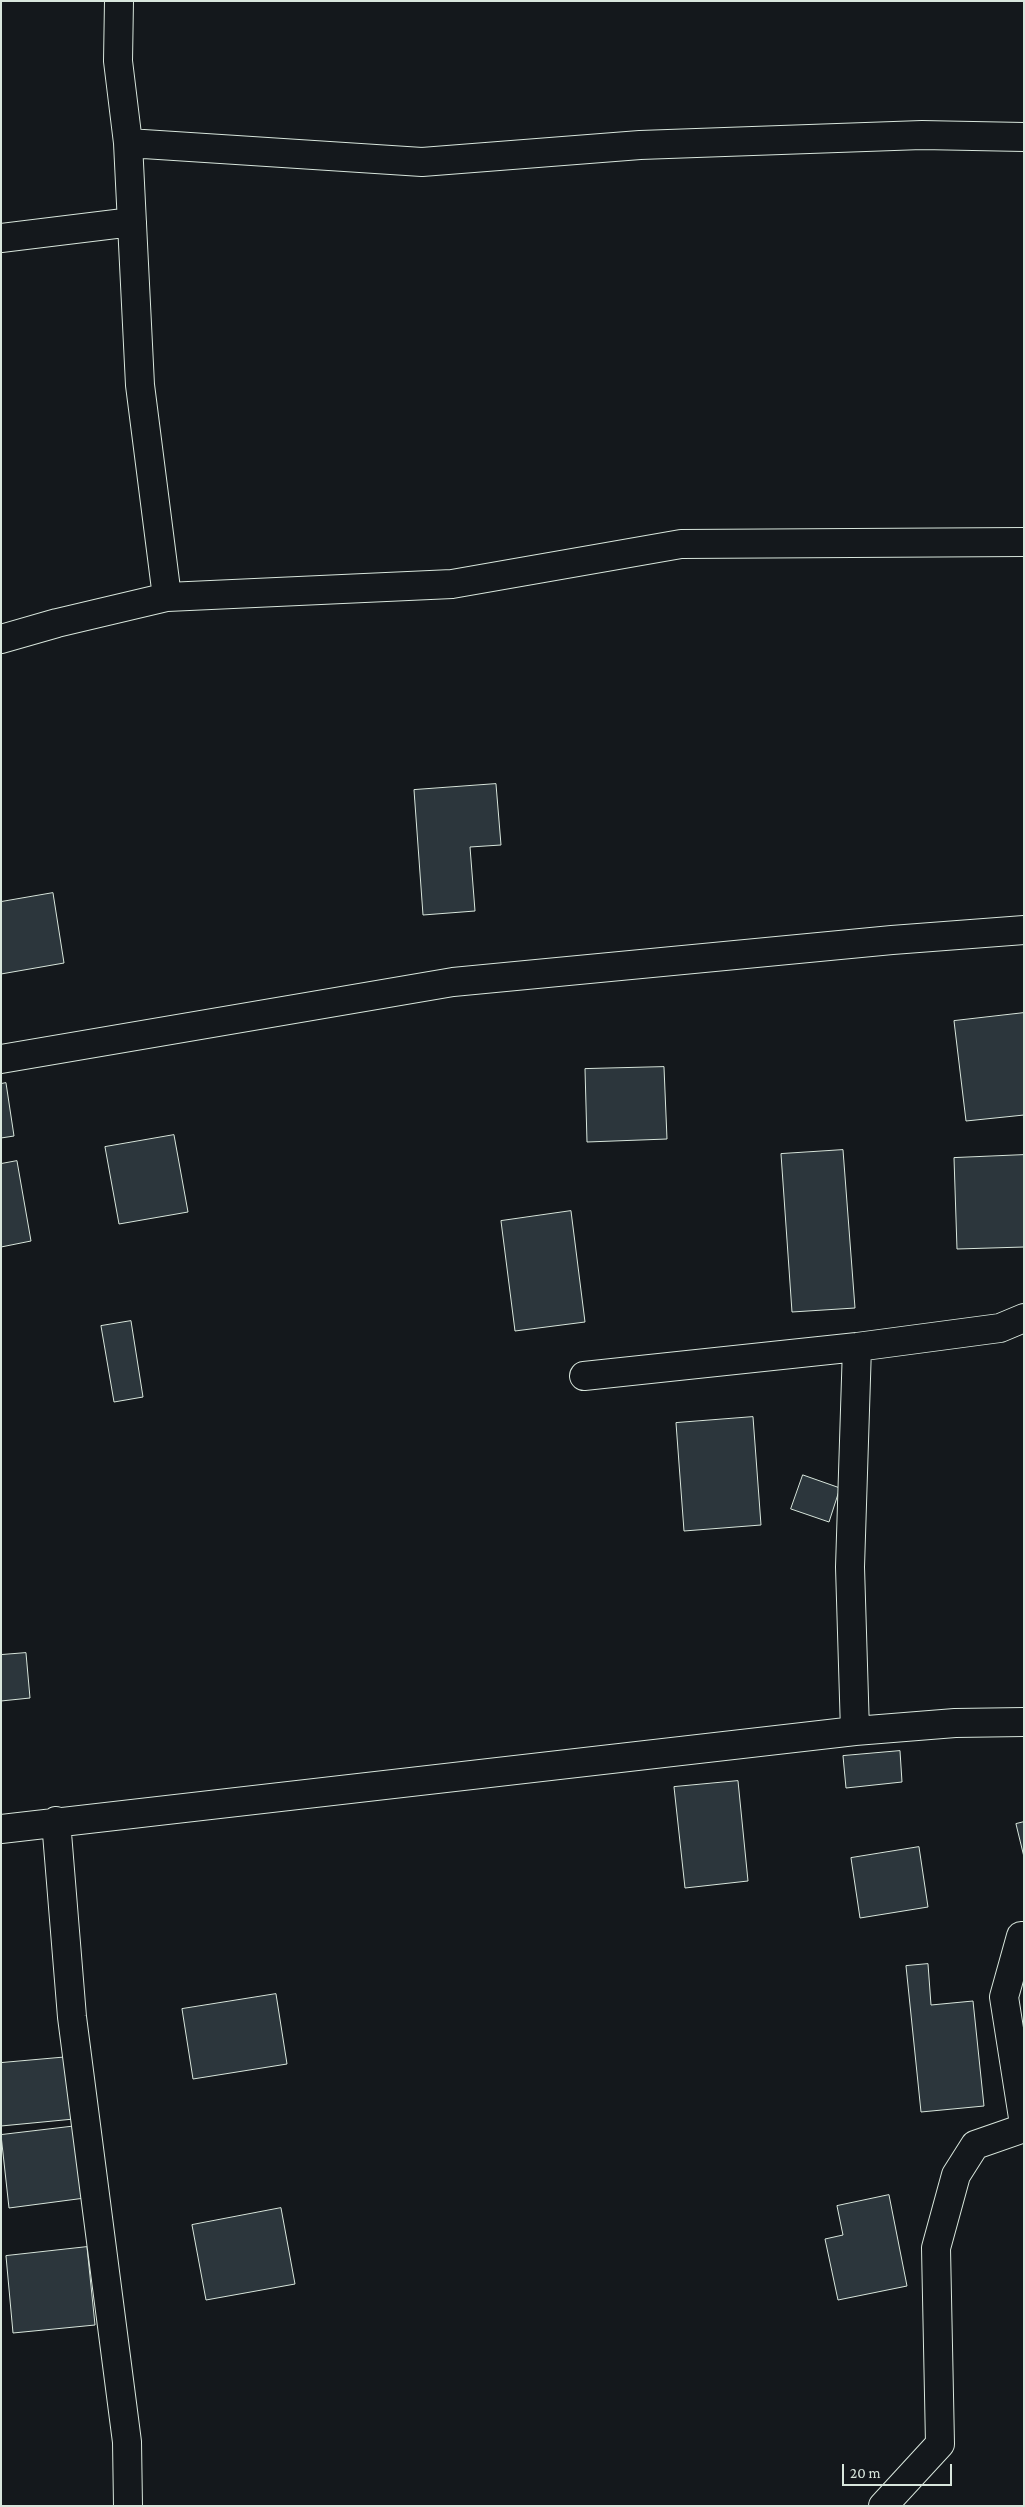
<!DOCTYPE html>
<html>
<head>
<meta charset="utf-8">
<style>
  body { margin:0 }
  #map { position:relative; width:1025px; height:2507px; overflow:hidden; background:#14181c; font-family:"Crimson Pro",serif }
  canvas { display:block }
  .frame { position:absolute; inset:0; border:2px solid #d8e6dc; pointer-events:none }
  .scale { position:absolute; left:842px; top:2464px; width:110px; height:22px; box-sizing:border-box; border:2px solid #d8e6dc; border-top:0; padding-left:6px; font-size:15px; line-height:18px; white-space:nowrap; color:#d8e6dc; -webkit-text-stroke:4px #14181c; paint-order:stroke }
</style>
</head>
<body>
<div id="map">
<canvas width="1025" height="2507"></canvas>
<div class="frame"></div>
<div class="scale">20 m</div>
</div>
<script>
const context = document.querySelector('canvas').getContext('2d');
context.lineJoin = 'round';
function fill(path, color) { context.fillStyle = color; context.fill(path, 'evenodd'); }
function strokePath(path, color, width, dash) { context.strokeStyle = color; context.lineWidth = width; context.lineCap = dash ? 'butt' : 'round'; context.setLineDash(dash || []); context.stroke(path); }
const building = new Path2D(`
  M496,784l5,61 -31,2 5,64 -52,4 -9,-125z
  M53,893l11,70 -63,11v-72z
  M1024,1013v102l-58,6 -12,-100z
  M664,1067l3,72 -80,3 -2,-73z
  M6,1083l8,53 -13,2v-54z
  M174,1135l14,77 -69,12 -14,-77z
  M843,1150l12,158 -63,4 -11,-158z
  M1024,1155v92l-67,2 -3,-91z
  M17,1161l14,80 -30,6v-83z
  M571,1211l14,111 -70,9 -14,-110z
  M131,1321l12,76 -29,5 -13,-76z
  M753,1417l8,108 -77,6 -8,-108z
  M803,1475l37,13 -11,34 -38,-13z
  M26,1653l4,45 -29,3v-46z
  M900,1751l2,31 -56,6 -3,-32z
  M738,1781l10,100 -63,7 -11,-101z
  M1024,1822v35l-8,-33z
  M919,1847l9,60 -68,11 -9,-60z
  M928,1964l3,41 42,-4 11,105 -63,6 -15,-146z
  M276,1994l11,70 -94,15 -11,-70z
  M69,2057l5,62 -73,7v-63z
  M77,2126l8,72 -76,10 -8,-73z
  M889,2195l18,91 -69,14 -13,-61 18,-4 -6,-29z
  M281,2208l14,76 -89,16 -14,-75z
  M87,2247l8,78 -82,8 -7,-77z`);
fill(building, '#2c363c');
strokePath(building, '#d8e6dc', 1);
const street = new Path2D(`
  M119,1l-1,60 10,82 12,242 27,212
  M128,143l294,19 218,-17 282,-10 102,2
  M1,238l131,-16
  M1,639l56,-16 110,-26 285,-13 229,-40 343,-2
  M1,1059l452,-77 439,-42 132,-10
  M584,1376l273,-29 143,-19 24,-10
  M855,1731l-5,-164 7,-220
  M56,1821l16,196 55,425 1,64
  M1,1829l854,-98 100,-8 69,-1
  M1024,1936h-3l-17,61 20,127
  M883,2506l57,-62 -4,-196 20,-73 19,-30 49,-17`);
strokePath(street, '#d8e6dc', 30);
strokePath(street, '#14181c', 28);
</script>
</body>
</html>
